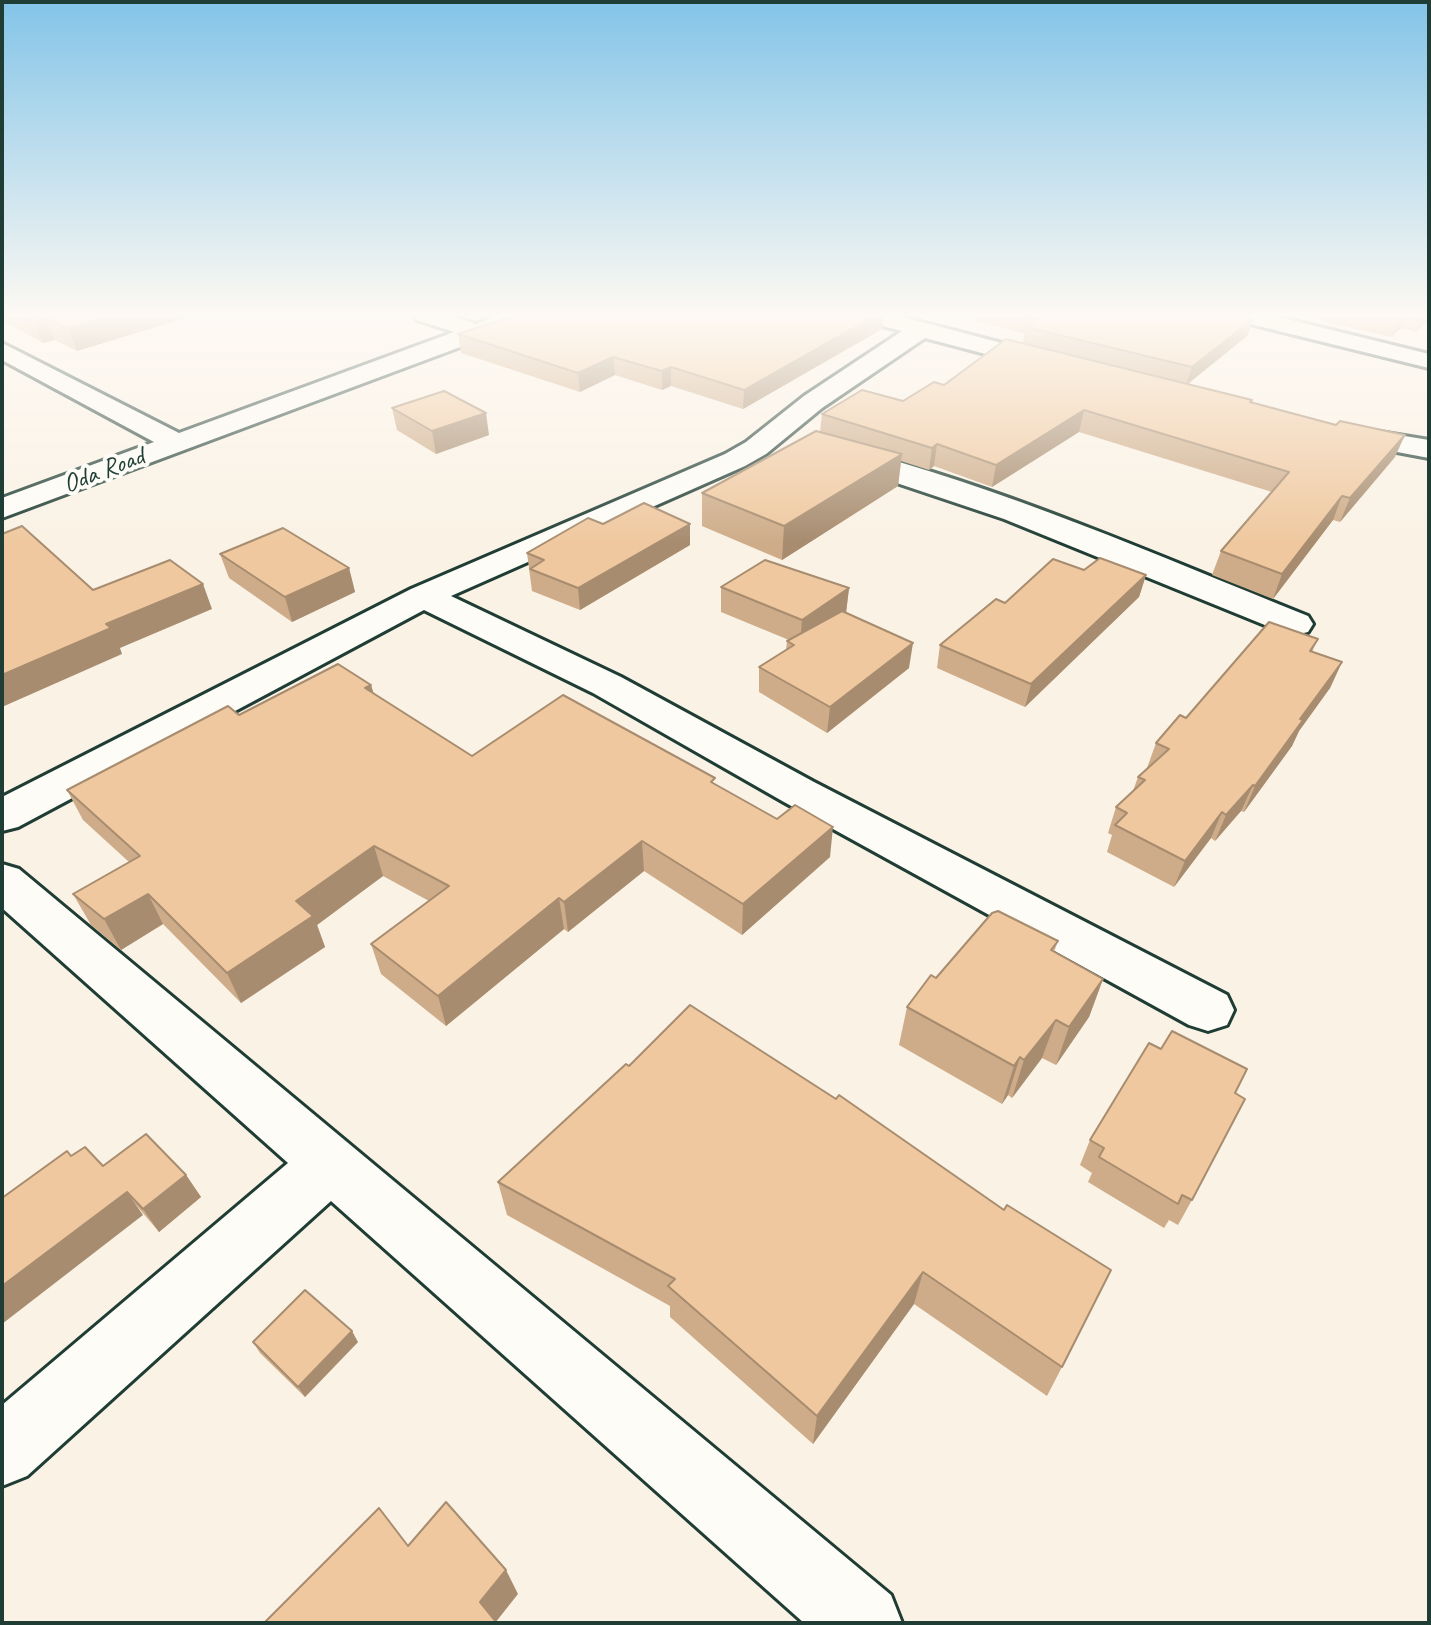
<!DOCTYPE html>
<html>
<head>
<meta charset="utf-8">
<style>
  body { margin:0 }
  #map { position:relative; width:1431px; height:1625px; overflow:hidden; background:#faf2e5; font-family:Caveat,sans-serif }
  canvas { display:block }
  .frame { position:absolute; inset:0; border:4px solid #1f3d34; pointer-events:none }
</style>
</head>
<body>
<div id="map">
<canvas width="1431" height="1625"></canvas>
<div class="frame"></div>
</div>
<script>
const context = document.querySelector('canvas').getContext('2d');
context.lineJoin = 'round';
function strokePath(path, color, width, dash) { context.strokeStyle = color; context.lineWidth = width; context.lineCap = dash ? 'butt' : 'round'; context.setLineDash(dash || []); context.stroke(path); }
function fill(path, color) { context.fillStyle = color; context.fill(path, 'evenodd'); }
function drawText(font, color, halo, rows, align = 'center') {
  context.font = font + ' Caveat,sans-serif'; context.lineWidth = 8; context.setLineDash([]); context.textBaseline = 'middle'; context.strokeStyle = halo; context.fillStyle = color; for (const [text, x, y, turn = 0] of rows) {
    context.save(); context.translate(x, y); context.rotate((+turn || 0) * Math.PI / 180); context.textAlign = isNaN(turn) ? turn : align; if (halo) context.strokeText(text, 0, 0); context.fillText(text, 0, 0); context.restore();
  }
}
const minor = new Path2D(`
  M414,315h36l26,9 23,-9h33l-3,5 -42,17 -485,181v-20l152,-56 -152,-82v-17l177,90 275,-101 -37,-12z
  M856,315h39l164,43 4,5 -4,5 -9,3 -125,-33 -103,70 -56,46 -21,12 -294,130 170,81 193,105 413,213 7,15 -7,15 -19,6 -19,-6 -405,-223 -191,-109 -169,-83 -406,217 -16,4v-34l409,-208 314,-135 21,-12 58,-46 98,-65 -43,-11z
  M1231,315h40l158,39v14l-195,-48z
  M1343,426l86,14v18l-96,-18 -4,-6 4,-6z
  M844,447c159,40 312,108 464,169l5,8 -5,8 -13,3 -13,-3 -278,-113 -170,-57 -4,-6 4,-6z
  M2,864l17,5 872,726 11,28h-98l-473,-422 -304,275 -25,10v-81l286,-242 -286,-255z`);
strokePath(minor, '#1f3d34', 6);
fill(minor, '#fdfcf7');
fill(new Path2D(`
  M2,315h193l-118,36 -22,-11 -12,3 -41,-23z
  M465,315h25l-11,5z
  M511,315h372l-1,14 -139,80 -72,-23 -9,4 -47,-15 -35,17 -119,-39 -3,-19 54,-17z
  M956,315h281l16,4 -6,17 -59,48 63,19 144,54 -55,65 -7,-2 -60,79 -61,-24 9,-24 51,-59 -193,-60 -87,55 -58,-21 -5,4 -28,-9 -3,25 -116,74 -80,-34v-33l118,-61 2,-18 81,-13 41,-16 79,-42 1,-9z
  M1296,315h133v3l-13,14 -15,-4 -10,9z
  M392,408l97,27 -53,19 -39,-24z
  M603,524h87v21l-110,65 -48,-19 -5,-38z
  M220,554l129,14 6,24 -63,30 -63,-44z
  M1084,570l62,5 -7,22 -114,110 -88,-39 3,-23 65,-42z
  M721,587l128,1 -3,25 63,55 -82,65 -68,-41v-25l27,-17 1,-9 2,-1 -68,-28z
  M1318,639l-6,13 30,10 -12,26 -31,43 -7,15 -48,66 -3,-1 -26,30 -4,-3 -37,49 -67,-35 5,-17 -4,-2 8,-26 17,-16 5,-14 9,-9 9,-25 30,-25z
  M371,685l3,9 98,62 243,28 115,73 -88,78 -98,-64 -76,61 -4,-3 -118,97 -65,-52 -10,-30 58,-43 -46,-25 -66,49 8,22 -84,56 -78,-79 -42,26 -30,-25 -18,-31 56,-32 -46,-42 -16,-30 172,-75z
  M1058,941l-4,11 49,27 -14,38 -33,48 -14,-7 -30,40 -4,-3 -6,9 -103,-59 8,-38z
  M626,1064l436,303 -15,29 -133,-92 -101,140 -143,-127v-11l-163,-91 -9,-33z
  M1235,1093l-43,107 -14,25 -9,-5 -5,8 -76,-46 4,-9 -12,-8 10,-25z
  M103,1166l83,9 15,22 -42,35z
  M253,1342h105l-53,55 -45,-44z`), '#ceac89');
fill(new Path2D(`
  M116,315h79l-118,36 -9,-22z
  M479,315h11l-11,5z
  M876,315h7l-1,14 -139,80 1,-19z
  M1402,315h4l-5,13 -10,9 8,-19z
  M1423,315h6v3l-13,14z
  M46,318l9,22 -12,3 -9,-21z
  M1253,319l-6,17 -61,49 6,-18z
  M613,357l2,18 -35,17 -2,-19z
  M671,367v19l-9,4v-19z
  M1084,410l-5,22 -87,55 4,-22z
  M486,413l3,22 -53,19 -4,-23z
  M1405,435l-10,22 -55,65 10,-24z
  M937,444l-3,22 -5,4 3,-22z
  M902,454l-4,32 -116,74 2,-34z
  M1342,496l-9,24 -60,79 9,-25z
  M690,524v21l-110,65 -2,-22z
  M349,568l6,24 -63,30 -7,-25z
  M1146,575l-7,22 -114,110 6,-23z
  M203,584l9,25 -92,39 2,6 -120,53v-32l104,-51z
  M849,588l-3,25 -46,32 2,-25z
  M913,643l-4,25 -82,65 3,-26z
  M1342,662l-12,26 -31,43 -7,15 -48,66 11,-26 45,-67z
  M371,685l8,29 -14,-26z
  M1253,785l-12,26 -26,30 11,-26z
  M1222,812l-11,26 -37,49 11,-26z
  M833,827l-3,30 -88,78 1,-31z
  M642,841l2,30 -76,61 -4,-30z
  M374,846l9,30 -66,49 8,22 -84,56 -14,-30 69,-72z
  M148,894l15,30 -42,26 -17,-31z
  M559,898l5,31 -118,97 -8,-30z
  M1103,979l-14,38 -33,48 13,-38z
  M1056,1020l-14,38 -30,40 12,-38z
  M1020,1057l-12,38 -6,9 12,-38z
  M186,1175l15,22 -42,35 -16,-23z
  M127,1192l16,23 -141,109v-38z
  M923,1272l-9,32 -101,140 4,-28z
  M352,1331l6,11 -53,55 -7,-10z
  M506,1570l12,24 -23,29 -15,-21z`), '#a78c6f');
const building = new Path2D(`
  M22,315h94l-48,14 -22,-11 -12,4z
  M517,315h359l-132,75 -73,-23 -9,4 -49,-14 -35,16 -120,-39z
  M1022,315h215l16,4 -61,48 -166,-40 10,-8z
  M1006,339l246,61 -2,2 86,23 4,-4 65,14 -55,63 -8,-2 -60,78 -61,-23 68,-79 -205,-62 -88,55 -59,-21 -5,4 -110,-34 40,-24 41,11 31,-19 10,3z
  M444,391l42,22 -54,18 -40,-23z
  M816,431l86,23 -118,72 -82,-33z
  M644,503l46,21 -112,64 -48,-19 14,-9 -17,-7 61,-35 15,6z
  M22,526l71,64 77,-30 33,24 -97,40 5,4 -109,47v-141z
  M283,528l66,40 -64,29 -65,-43z
  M1100,558l46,17 -115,109 -91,-39 56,-46 9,4 48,-44 31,11z
  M765,560l84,28 -47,32 -81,-33z
  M842,611l71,32 -83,64 -71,-40 35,-22 -7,-4z
  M1269,622l49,17 -8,12 32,11 -42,57 3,1 -48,66 -2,-1 -27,30 -4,-3 -37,49 -70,-36 12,-12 -11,-6 29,-27 -7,-3 31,-28 -13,-6 24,-28 6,3z
  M338,664l33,21 -6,3 107,68 91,-61 152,83 -4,4 66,37 18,-14 38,22 -90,77 -101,-63 -78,61 -5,-4 -121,98 -67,-52 78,-58 -75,-40 -78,55 17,15 -86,57 -79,-79 -44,25 -31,-25 67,-38 -73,-66 161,-84 11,9z
  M998,911l60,30 -7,9 52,29 -34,48 -13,-7 -32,40 -4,-3 -6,9 -107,-59 24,-32 5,3 56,-65z
  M690,1005l146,94 3,-4 165,115 3,-5 104,65 -49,97 -139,-95 -106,144 -149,-130 7,-7 -177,-97 128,-118 3,2z
  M1172,1031l75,38 -12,24 10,6 -53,101 -10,-5 -4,9 -79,-47 5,-9 -14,-8 59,-97 12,6z
  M146,1134l40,41 -43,34 -16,-17 -125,94v-88l65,-47 4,5 14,-9 18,19z
  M305,1290l47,41 -54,56 -45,-45z
  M446,1502l60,68 -26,32 17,21h-233l115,-115 29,38z`);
fill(building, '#efc89f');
strokePath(building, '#a78c6f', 2);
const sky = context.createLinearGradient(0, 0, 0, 543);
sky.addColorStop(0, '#83c4e8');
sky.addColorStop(0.58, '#fdf9f3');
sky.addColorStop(1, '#fdf9f300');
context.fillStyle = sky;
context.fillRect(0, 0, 1431, 543);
drawText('26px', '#1f3d34', '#fdfcf7', [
  ["Oda Road",104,471,-21]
]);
</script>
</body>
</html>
